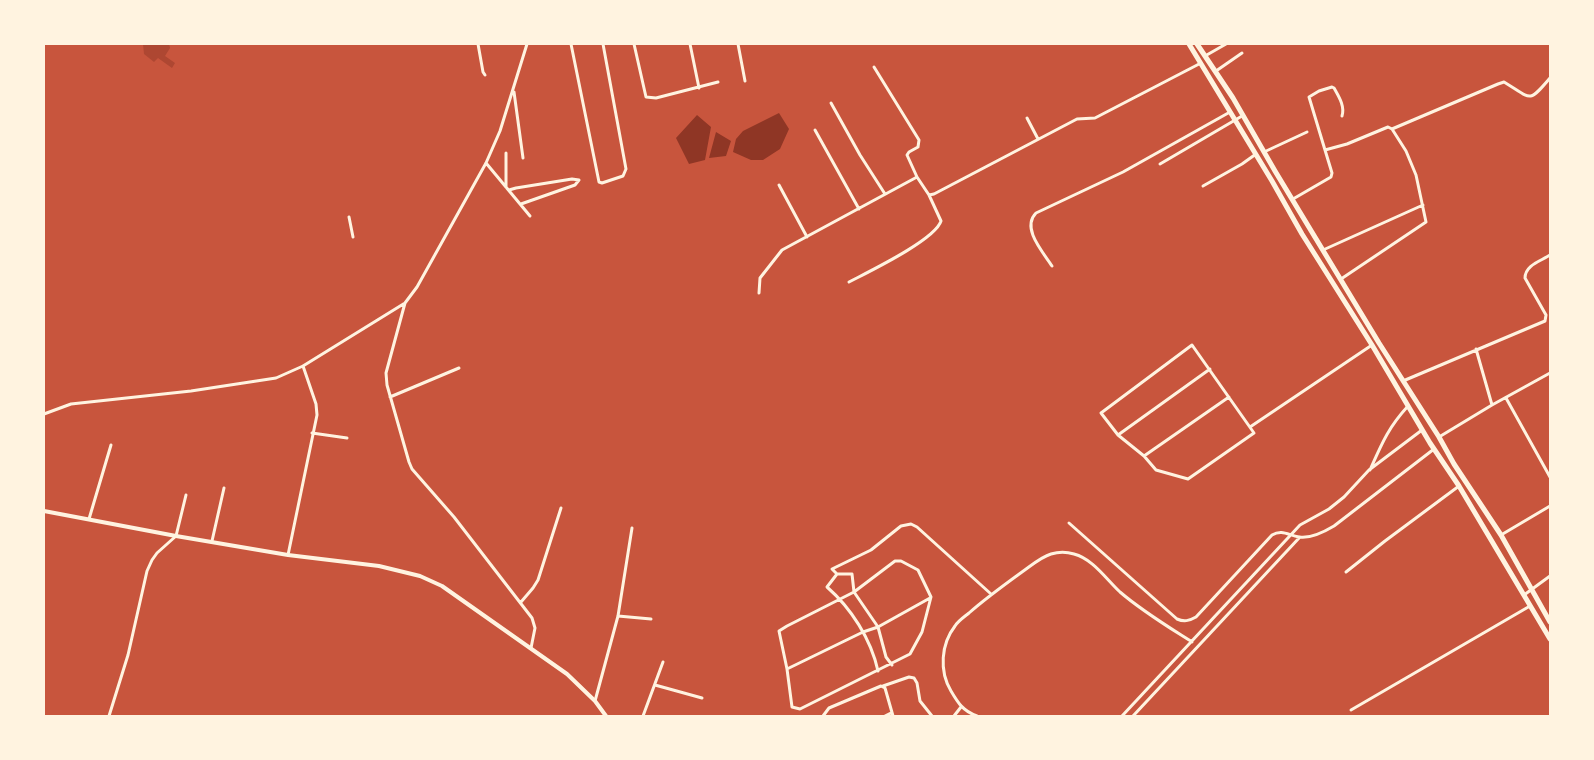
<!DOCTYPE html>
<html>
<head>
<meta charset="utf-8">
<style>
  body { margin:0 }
  #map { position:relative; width:1594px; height:760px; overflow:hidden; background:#c8553d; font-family:"PT Sans",sans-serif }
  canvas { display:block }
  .frame { position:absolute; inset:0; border:45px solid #fff3e0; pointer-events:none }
</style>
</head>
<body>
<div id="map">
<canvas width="1594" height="760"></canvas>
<div class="frame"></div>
</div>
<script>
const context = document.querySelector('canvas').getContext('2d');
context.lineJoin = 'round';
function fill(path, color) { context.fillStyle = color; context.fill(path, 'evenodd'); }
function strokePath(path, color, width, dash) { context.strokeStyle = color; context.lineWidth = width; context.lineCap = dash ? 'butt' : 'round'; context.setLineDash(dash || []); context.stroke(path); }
fill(new Path2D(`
  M143,44h26l1,4 -5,8 10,7 -3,5 -14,-10 -4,4 -10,-8z`), '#ae4732');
fill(new Path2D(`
  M779,113l10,16 -9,20 -17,11h-12l-18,-8 3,-13 7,-8z
  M697,115l14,12 -6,33 -16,4 -13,-26z
  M716,132l15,9 -5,15 -17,2z`), '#8f3625');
strokePath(new Path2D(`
  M478,44l5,28 2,3
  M571,44l28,138 3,1 21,-7 3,-7 -23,-125
  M634,44l12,53 10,1 62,-16
  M690,44l9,44
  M738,44l7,37
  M1205,56l21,-12
  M874,67l45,73 -1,7 -9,5 -2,3 10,22
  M1216,71l26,-18
  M514,92l9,66
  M831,103l29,52 25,39
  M1027,118l11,21
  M815,130l44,79
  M1325,150l-16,-53 10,-6 13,-4 2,1c5,9 11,18 8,28
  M1264,152l43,-20
  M506,153v34
  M486,163l44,53
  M1160,164l82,-48
  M779,185l28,52
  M1203,186l39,-22 14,-10
  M509,190l7,-2 56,-9 7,1 -4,5 -54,19
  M1293,199l38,-22 1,-4 -7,-23 22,-6 41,-17 4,2 106,-45 6,-2c28,17 24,22 46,-4
  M349,217l4,20
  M1323,250l100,-45
  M1052,266c-9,-14 -31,-38 -16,-53l87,-41 107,-60
  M1341,279l85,-57 -10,-47 -10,-24 -14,-22
  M849,282c19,-10 86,-42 92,-61l-12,-26
  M759,293l1,-15 22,-28 135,-73 12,18 5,-1 143,-75 18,-1 106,-55
  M405,303l-19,70 1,12 22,77 3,7 42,48 78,101 3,10 -4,20
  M1192,345l62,88 -66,46 -32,-9 -12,-14 -26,-21 -17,-22z
  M1476,349l16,56
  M1403,381l142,-60 1,-6 -21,-37c0,-13 16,-17 25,-23
  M390,397l69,-29
  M1506,398l44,79
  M44,414l27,-10 120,-13 85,-13 27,-12 102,-63 12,-16 69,-124 14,-32 27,-87
  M1250,427l122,-82
  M312,433l35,5
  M1118,435l92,-66
  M1439,437l53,-32 58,-32
  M1144,456l85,-59
  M1370,470c12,-27 18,-42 38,-64
  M89,519l22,-74
  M1069,523l108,96c7,3 12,2 19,-2l76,-82c10,-6 16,0 27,2 12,2 25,-5 35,-11l100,-77
  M1501,535l49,-29
  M212,541l12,-53
  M288,555l29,-140 -1,-11 -13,-38
  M895,561h6l17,9 13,27 -9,35 -12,22 -110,55 -8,-2 -5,-38 -8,-38 8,-5 67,-34z
  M1346,572l39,-31 74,-55
  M837,574l-10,13c24,21 44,52 51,84
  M1524,595l26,-19
  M521,602l12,-14 5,-8 23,-72
  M618,616l33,3
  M892,665l-6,-8 -8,-30 -24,-35 -2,-18h-15l-5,-5 39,-19 30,-24 10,-2 6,3 74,67
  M787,669l76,-37 15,-5 52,-29
  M655,685l47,13
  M883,686l26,-9 5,1 3,5 3,18 12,15
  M595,701l23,-85 14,-88
  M1351,710l179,-104
  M109,716l19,-61 19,-84 5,-11 5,-7 19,-17 10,-41
  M643,716l20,-54
  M823,716l6,-8 52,-22 4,2 8,28
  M885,716l6,-3
  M954,716l7,-9
  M977,716c-14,-5 -19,-13 -26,-25 -12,-20 -10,-47 4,-65 3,-5 9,-9 14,-13 17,-15 35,-28 53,-41 10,-7 19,-15 29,-18 7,-2 16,-2 23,0 19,5 32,25 46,38 22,19 47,34 72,50
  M1122,716l178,-191 29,-16 15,-12 25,-27 53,-40
  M1133,716l167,-179`), '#fff3e0', 3);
strokePath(new Path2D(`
  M44,511l132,25 112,19 91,11 41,10 22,10 125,88 28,27 11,15`), '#fff3e0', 4);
strokePath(new Path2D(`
  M1189,44l83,137 30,53 70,111 58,98 29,43 91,153
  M1197,44l36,54 42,73 104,172 60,94 15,27 47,71 49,87`), '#fff3e0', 5);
</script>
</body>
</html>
